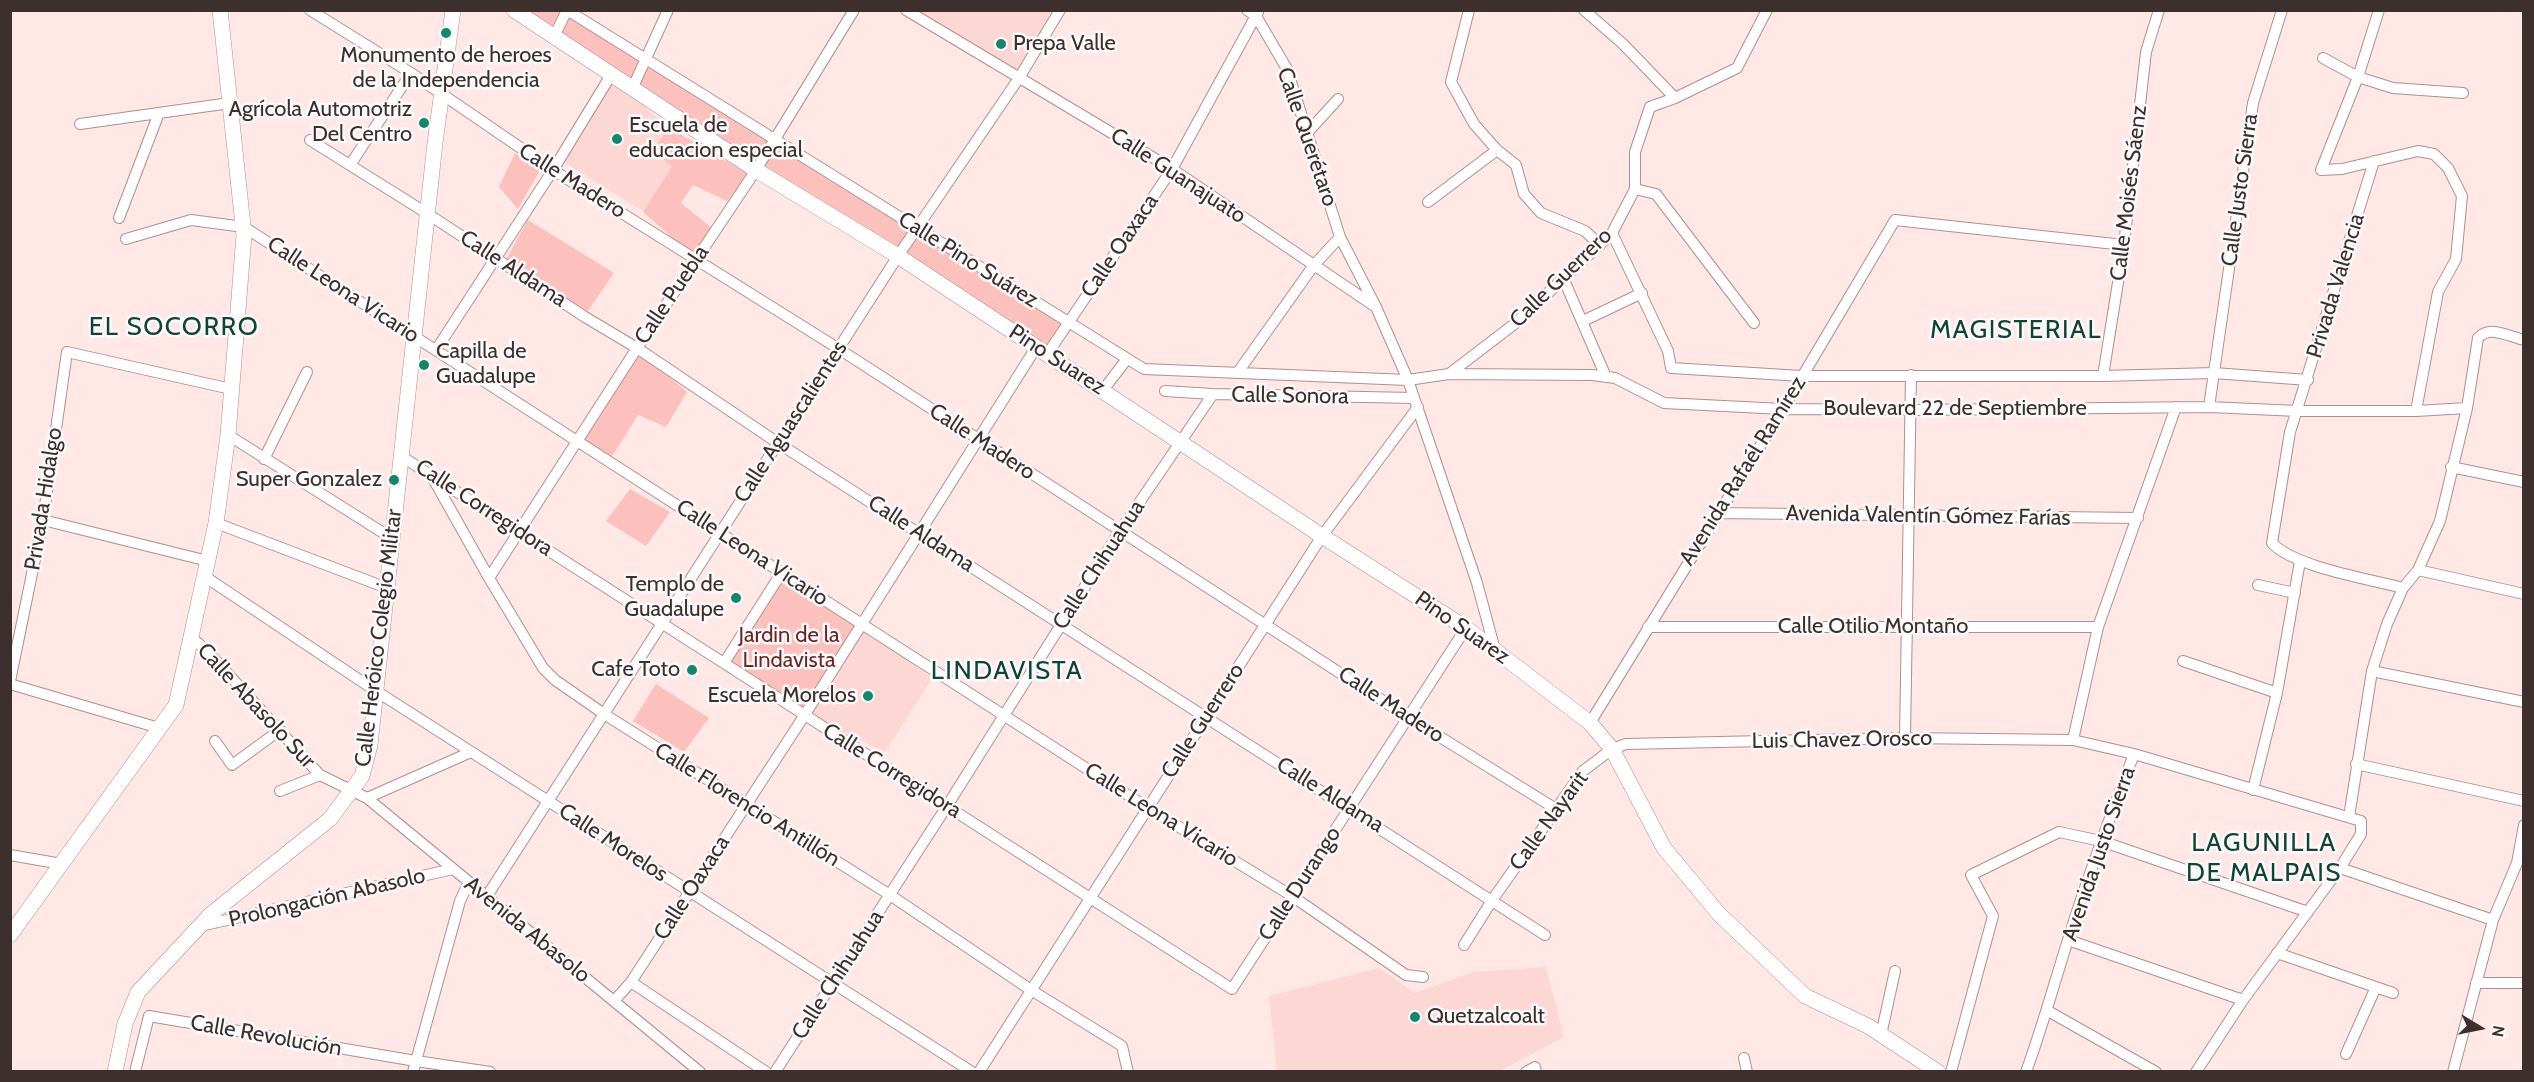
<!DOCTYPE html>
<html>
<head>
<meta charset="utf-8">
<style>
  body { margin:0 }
  #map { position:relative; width:2534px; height:1082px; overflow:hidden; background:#ffe8e6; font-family:Cabin,sans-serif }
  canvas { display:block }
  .frame { position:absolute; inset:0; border:12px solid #3d2f2d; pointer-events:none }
  .north { position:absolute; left:2450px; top:998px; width:60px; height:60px; -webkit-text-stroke:4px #fbfbfb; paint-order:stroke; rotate:100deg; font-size:16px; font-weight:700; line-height:24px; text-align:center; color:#3d2f2d }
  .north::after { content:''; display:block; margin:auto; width:21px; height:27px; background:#3d2f2d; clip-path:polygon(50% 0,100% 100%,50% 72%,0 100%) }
</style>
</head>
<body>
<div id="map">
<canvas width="2534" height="1082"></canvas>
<div class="frame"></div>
<div class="north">N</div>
</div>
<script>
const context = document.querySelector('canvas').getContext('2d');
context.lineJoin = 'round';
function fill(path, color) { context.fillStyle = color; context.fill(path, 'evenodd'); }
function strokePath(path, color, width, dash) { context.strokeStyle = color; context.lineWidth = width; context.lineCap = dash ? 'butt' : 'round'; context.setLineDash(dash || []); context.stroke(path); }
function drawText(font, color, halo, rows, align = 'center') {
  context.font = font + ' Cabin,sans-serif'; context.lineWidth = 5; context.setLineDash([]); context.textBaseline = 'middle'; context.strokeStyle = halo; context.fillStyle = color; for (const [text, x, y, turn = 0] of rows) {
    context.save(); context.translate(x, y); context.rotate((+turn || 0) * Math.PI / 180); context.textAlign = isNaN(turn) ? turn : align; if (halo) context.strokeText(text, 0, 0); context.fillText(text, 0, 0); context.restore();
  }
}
fill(new Path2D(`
  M906,11h154l-41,67z
  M611,77l57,50 -15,24 20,14 -30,46 -83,-51z
  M860,623l72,56 -47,73 -82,-39z
  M1546,967l18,70 -64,34h-223l-8,-75 110,-28 36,25 58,-21z`), '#fdd7d4');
fill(new Path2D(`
  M514,11h53l501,311 -20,31z
  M668,127l81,47 -22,27 -34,-16 -12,18 33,27 -20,27 -51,-45 29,-46 -19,-15z
  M515,153l25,17 -22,39 -19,-22z
  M528,220l86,53 -29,42 -81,-52z
  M636,348l51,44 -21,35 -28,-12 -29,46 -31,-20z
  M630,489l40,23 -24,34 -40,-25z
  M782,572l78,51 -57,90 -79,-50z
  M656,684l53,34 -25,34 -51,-31z`), '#fcc1bc');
const street = new Path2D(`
  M310,10l101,63 142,97 286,179 569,368 148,92
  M567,10l577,359 264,11 41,-6 68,-52 95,-89 23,-44v-37l15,-45 25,-9 62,-30 30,-58
  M906,10l266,159 201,136
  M1247,10l9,6 31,53 53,168 36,70 32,73 69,203 18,67
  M1469,10l-18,72 23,42 23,26 19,15 8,29 17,19 44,18 15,14
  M1584,10l39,34 52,54
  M2379,10l-21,67 -37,93 21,-1 76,-18 16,3 14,14 14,28 -6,63 -18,33 -22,119
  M554,37l13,-27
  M2323,58l35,19 35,11 70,5
  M632,89l36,-79
  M80,124l150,-21
  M1308,132l30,-33
  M310,140l118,74 157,103 52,31 141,95 767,492
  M2374,161l-84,271 -18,111c22,24 98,36 131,45
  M350,165l61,-92
  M1635,189l21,5 98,129
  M1428,202l69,-52
  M119,218l40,-105
  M1612,233l56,118 3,17 131,8h301l111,-3 94,7
  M126,239l65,-19 53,7 904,581 144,88 114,79 17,2
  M1564,280l42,97
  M1583,321l59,-28
  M436,350l117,-180 58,-95
  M1048,353l124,-184 86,-157
  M1238,372l76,-107 26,-28
  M1449,374l143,1 23,3 49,25 119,6 128,1 298,-3 89,4h118l51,-3
  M2103,376l21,-131 22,-193 13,-42
  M1103,390l24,-31
  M1165,391l48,3 201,4
  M2209,407l44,-304 29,-93
  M228,435l165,104
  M401,456l831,533 234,-361
  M264,459l43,-87
  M2451,467l73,15
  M430,473l59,105 54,90 12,12 49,34 286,181 141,95 91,56 6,26
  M1717,513l421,5
  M43,520l165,41
  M216,523l171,65
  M2418,570l106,24
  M204,576l172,115 596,381
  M489,578l148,-230 119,-178 98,-160
  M2258,585l37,8
  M1648,627h450
  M191,637l18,16 111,122 47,23 333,274
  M2183,661l94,32
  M724,663l58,-91
  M2372,671l152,31
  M10,681l33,-161 24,-168 164,37
  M10,684l149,44
  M1590,723l193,-314 112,-189 229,25
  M1905,738l6,-363
  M2073,740l25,-113 78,-220
  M215,741l17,24 48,-35
  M2356,764l168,37
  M2253,790l24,-97 23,-132
  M280,791l40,-16
  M367,798l104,-46
  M2349,817l23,-146 15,-47 16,-36 15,-18 22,-49 27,-113 11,-70c12,-13 30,-2 46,2
  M10,855l52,9
  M2340,868l153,52
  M487,896l411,-640 121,-178 41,-68
  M200,926l253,-57
  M2068,940l175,60
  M1464,945l29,-46 90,-128 29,-22 14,-5 279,-6 168,2 61,14 227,67v13l-21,34 -97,132 -47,72
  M2277,953l116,40
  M631,982l135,90
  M2476,983h48
  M614,1001l17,-19 173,-266 233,-370
  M2048,1011l108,61
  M1881,1035l14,-64
  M2346,1054l30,-67
  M1744,1058l3,14
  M135,1072l14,-56 267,45 74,11
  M413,1072l47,-171 9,-19
  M775,1072l172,-266 173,-275 93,-137
  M979,1072l343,-536 96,-129
  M1526,1072l9,-5 1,5
  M1951,1072l42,-156 -22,-41 88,-43 42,9 207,71
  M2026,1072c16,-44 28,-88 42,-132 19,-63 43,-125 66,-186
  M2453,1072l40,-152 24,-57 7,-38`);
const secondary = new Path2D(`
  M514,10l242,160 142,86 424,280 144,92 124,95 22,26 52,99 55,66 86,82 63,30 70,46
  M10,935l166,-230 15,-68 25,-114 12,-88 16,-200 -24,-225
  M115,1072l10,-48 13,-32 73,-78 119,-95 32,-43 8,-31 65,-602 18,-133`);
strokePath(street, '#b18f8b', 12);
strokePath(secondary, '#b18f8b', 16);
strokePath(street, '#fff', 10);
strokePath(secondary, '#fff', 15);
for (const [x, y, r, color] of [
  [446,33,6,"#108869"],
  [1001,44,6,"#108869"],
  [424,123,6,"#108869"],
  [617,139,6,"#108869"],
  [424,365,6,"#108869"],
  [394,480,6,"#108869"],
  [736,598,6,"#108869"],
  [692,670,6,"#108869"],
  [868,696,6,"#108869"],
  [1415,1017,6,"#108869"]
]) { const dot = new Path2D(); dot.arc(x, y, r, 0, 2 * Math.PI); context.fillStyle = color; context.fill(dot); strokePath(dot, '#fbfbfb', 2); }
drawText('22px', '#3d2f2d', '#fbfbfb', [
  ["Prepa Valle",1013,44,"left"],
  ["Monumento de heroes",446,56,"center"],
  ["de la Independencia",446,81,"center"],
  ["Agrícola Automotriz",412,110],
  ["Del Centro",412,135],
  ["Escuela de",629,126,"left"],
  ["educacion especial",629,151,"left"],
  ["Capilla de",436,352,"left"],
  ["Guadalupe",436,377,"left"],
  ["Super Gonzalez",382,480],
  ["Templo de",724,585],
  ["Guadalupe",724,610],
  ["Cafe Toto",680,670],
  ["Escuela Morelos",856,696],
  ["Quetzalcoalt",1427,1017,"left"]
], 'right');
drawText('22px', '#3d2f2d', '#fbfbfb', [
  ["Calle Querétaro",1307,137,71],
  ["Calle Guanajuato",1178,176,33],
  ["Calle Madero",572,181,32],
  ["Calle Justo Sierra",2240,190,-82],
  ["Calle Moisés Sáenz",2129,193,-83],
  ["Calle Oaxaca",1120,246,-56],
  ["Calle Pino Suárez",968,260,32],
  ["Calle Aldama",513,269,33],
  ["Calle Guerrero",1561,278,-44],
  ["Privada Valencia",2336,286,-73],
  ["Calle Leona Vicario",343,290,33],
  ["Calle Puebla",672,295,-56],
  ["Pino Suarez",1057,360,33],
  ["Calle Sonora",1290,396,1],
  ["Boulevard 22 de Septiembre",1955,409],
  ["Calle Aguascalientes",791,422,-57],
  ["Calle Madero",982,442,33],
  ["Avenida Rafaél Ramírez",1743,471,-58],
  ["Privada Hidalgo",44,499,-81],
  ["Calle Corregidora",484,508,33],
  ["Avenida Valentín Gómez Farías",1928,516,1],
  ["Calle Aldama",921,534,33],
  ["Calle Leona Vicario",752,553,33],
  ["Calle Chihuahua",1099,565,-57],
  ["Calle Otilio Montaño",1873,627],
  ["Pino Suarez",1462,628,35],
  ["Calle Heróico Colegio Militar",379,638,-83],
  ["Calle Madero",1391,705,33],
  ["Calle Abasolo Sur",256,706,47],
  ["Calle Guerrero",1203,721,-57],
  ["Luis Chavez Orosco",1842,740,-1],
  ["Calle Corregidora",892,771,32],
  ["Calle Aldama",1330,795,32],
  ["Calle Florencio Antillón",747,805,32],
  ["Calle Leona Vicario",1161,815,32],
  ["Calle Nayarit",1549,821,-54],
  ["Calle Morelos",613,843,33],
  ["Avenida Justo Sierra",2099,854,-71],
  ["Calle Durango",1300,884,-57],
  ["Calle Oaxaca",692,888,-57],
  ["Prolongación Abasolo",327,898,-13],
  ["Avenida Abasolo",527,930,39],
  ["Calle Chihuahua",838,975,-57],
  ["Calle Revolución",266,1036,10]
]);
drawText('22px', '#6f2625', '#fbfbfb', [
  ["Jardin de la",789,636],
  ["Lindavista",789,661]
]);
context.letterSpacing = '1.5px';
drawText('26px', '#114435', '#fbfbfb', [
  ["EL SOCORRO",174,327],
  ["MAGISTERIAL",2016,330],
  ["LINDAVISTA",1007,671],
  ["LAGUNILLA",2264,843],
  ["DE MALPAIS",2264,873]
]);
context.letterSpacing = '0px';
</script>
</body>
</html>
